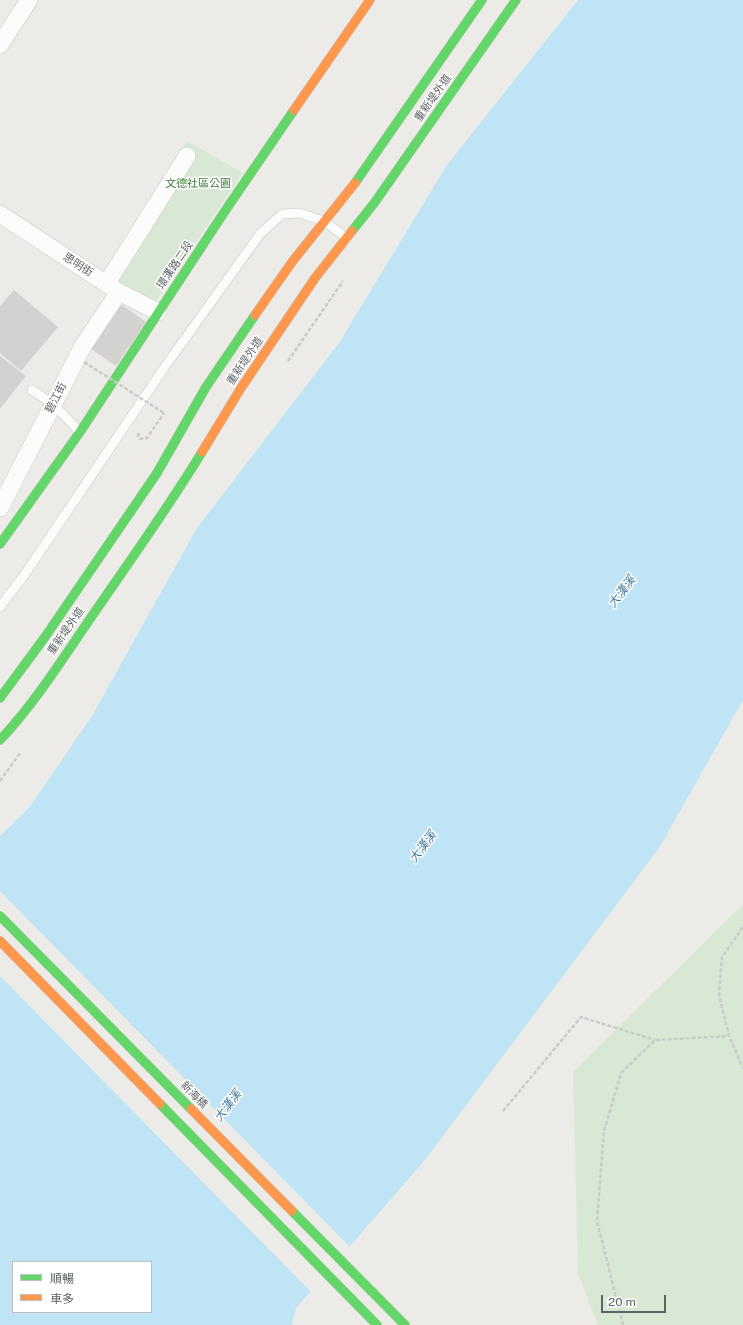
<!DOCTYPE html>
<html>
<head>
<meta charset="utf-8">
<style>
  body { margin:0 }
  #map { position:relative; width:743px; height:1325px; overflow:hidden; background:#edebe8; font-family:"Public Sans","Noto Sans TC",sans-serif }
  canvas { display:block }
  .legend { position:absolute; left:12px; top:1261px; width:140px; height:52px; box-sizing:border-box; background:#fff; border:1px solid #bfc0c2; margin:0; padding:5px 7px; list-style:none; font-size:12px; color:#5e6266 }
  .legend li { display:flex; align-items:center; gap:8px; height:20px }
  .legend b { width:20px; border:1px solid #bfc0c2 }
  .scale { position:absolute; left:601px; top:1295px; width:65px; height:18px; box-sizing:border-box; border:2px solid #5e6266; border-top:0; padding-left:5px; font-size:12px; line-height:14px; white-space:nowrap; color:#5e6266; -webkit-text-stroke:3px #fff; paint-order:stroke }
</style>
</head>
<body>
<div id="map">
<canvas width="743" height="1325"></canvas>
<ul class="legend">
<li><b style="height:5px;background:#63d668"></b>順暢</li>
<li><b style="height:5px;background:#ff974d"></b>車多</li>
</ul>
<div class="scale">20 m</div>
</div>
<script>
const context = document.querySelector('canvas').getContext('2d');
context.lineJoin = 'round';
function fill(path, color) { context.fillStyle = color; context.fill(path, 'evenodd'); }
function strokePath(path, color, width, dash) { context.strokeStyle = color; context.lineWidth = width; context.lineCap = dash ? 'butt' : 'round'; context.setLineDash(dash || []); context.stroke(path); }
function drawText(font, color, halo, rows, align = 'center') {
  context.font = font + ' "Public Sans","Noto Sans TC",sans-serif'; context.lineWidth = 3; context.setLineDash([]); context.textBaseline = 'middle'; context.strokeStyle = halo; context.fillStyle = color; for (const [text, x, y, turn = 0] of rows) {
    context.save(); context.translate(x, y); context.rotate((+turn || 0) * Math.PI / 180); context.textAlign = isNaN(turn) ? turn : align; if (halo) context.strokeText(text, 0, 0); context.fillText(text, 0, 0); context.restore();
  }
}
fill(new Path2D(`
  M187,141l56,32 -89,131 -40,-24 38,-79z
  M743,904v421h-145l-20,-52 -5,-201z`), '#d9e8d4');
fill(new Path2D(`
  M578,0h165v700l-84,148 -234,312 -129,148 -4,17h-292v-489l29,-28 63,-92 105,-188 142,-185 108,-178zM13,1262h138v50h-138z`), '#bfe4f5');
fill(new Path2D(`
  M0,891l351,357 -39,45 -312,-317z`), '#edebe8');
fill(new Path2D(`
  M14,290l44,37 -37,44 -21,-18v-47z
  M118,302l28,20 -30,44 -29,-20z
  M0,356l26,20 -26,33z`), '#d4d2d1');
const lane = new Path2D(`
  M32,390l21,14 27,28
  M0,607l25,-33 139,-206 96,-134 22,-20 17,-1 25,8 23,17`);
const street = new Path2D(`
  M0,45l29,-45
  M0,214l119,78 39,20
  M107,283l80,-127
  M0,508l83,-162 36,-54`);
const fast = new Path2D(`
  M355,183l127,-183
  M352,231l23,-29 141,-202
  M0,544l80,-112 145,-221 69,-101
  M0,698l45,-61 112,-164 49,-86 49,-72
  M0,740c35,-37 63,-82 92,-124 37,-54 76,-108 110,-164
  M0,916l191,193
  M160,1104l217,221
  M292,1211l113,114`);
const slow = new Path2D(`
  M294,110l76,-110
  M255,315l37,-53 63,-79
  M202,452l39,-64 74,-110 37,-47
  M0,941l160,163
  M191,1109l101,102`);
strokePath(lane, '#c8c8c8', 10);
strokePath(street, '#c8c8c8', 18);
strokePath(fast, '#c7c8c8', 10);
strokePath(slow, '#c7c8c8', 10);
strokePath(new Path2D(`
  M288,361l55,-80
  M139,433l-1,3 2,3 7,-1 17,-25
  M0,781l20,-28
  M743,927l-21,30 -3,38 10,41 14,32
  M503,1111l78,-94 74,23
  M623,1325l-26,-104 7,-90 17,-58 34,-33 74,-4`), '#c7ccc9', 2.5, [4, 2]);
strokePath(lane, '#fcfcfc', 9);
strokePath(street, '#fcfcfc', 17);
strokePath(fast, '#63d668', 9);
strokePath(slow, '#ff974d', 9);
strokePath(new Path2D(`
  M84,362l80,51`), '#c7ccc9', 2.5, [4, 2]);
drawText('11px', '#5e6266', '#fff', [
  ["重新堤外道",433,98,-55],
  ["思明街",78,265,33],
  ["環漢路二段",175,265,-56],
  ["重新堤外道",245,361,-56],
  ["碧江街",56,398,-63],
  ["重新堤外道",66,631,-55],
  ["新海橋",194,1095,45]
]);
drawText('11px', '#3e8239', '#fff', [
  ["文德社區公園",198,184]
]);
drawText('italic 12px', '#41779b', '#fff', [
  ["大漢溪",622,592,-52],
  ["大漢溪",423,847,-53],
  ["大漢溪",228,1106,-53]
]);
</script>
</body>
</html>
